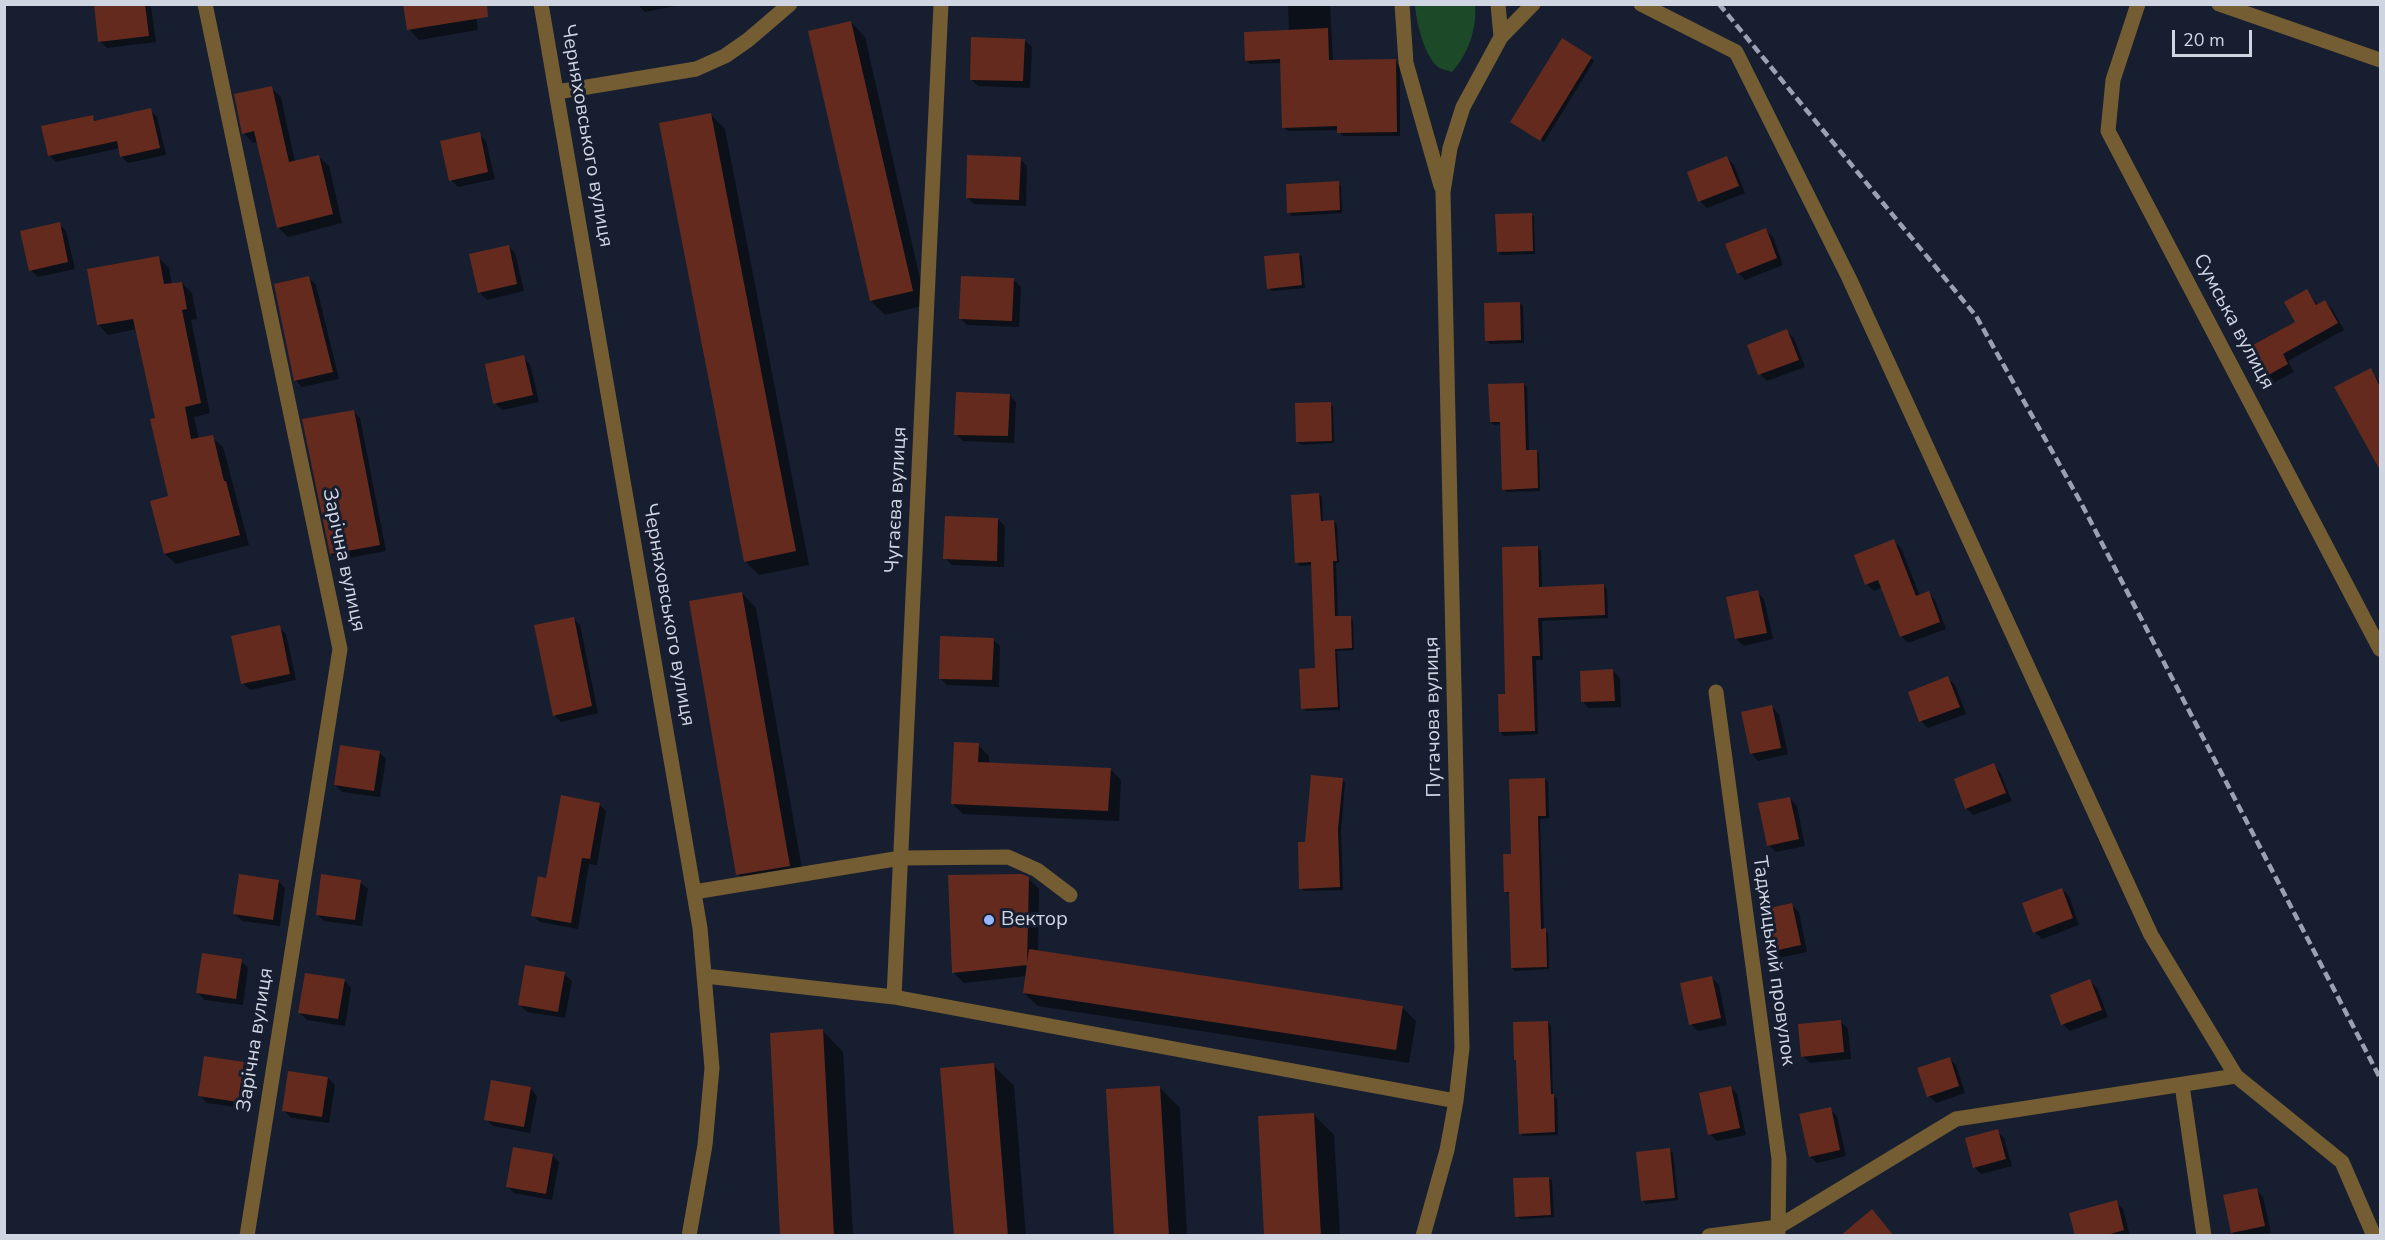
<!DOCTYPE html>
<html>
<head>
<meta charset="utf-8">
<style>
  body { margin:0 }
  #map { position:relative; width:2385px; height:1240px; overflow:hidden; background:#161e30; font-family:"Nunito Sans",sans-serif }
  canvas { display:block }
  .frame { position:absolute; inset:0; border:6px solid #d0d5e2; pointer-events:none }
  .scale { position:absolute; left:2172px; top:30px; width:80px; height:27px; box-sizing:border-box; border:3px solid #d0d5e2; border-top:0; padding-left:8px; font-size:18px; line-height:21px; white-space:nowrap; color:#d0d5e2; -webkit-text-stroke:4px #161e30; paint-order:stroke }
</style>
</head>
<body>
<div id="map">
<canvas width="2385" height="1240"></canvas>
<div class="frame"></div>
<div class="scale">20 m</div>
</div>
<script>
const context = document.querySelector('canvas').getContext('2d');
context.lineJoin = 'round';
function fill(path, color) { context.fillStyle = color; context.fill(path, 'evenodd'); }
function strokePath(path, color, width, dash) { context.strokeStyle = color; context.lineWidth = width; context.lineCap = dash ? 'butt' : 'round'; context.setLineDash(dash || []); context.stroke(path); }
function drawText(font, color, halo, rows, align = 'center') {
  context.font = font + ' "Nunito Sans",sans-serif'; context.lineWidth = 6; context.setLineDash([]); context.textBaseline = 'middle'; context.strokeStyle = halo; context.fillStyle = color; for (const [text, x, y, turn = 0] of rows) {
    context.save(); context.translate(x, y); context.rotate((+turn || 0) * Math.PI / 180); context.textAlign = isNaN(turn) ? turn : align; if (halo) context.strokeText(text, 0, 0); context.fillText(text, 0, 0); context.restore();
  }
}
fill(new Path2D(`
  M1415,5h60c2,24 -7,49 -23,67 -4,-1 -10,-3 -14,-5 -14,-11 -22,-46 -23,-62z`), '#1c4927');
fill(new Path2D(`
  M109,4h39l3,3 5,35 -49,6 -7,-7z
  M474,4l4,26 -59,10 -10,-11z
  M637,4h48l-40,8z
  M1288,4h42l3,57h62l5,4v71h-57l-5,-6 -50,1 -5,-4 -1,-64 -32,1 -4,-4 43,-29z
  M851,22l14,15 61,268 -41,10 -14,-14z
  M1024,40l8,7 -2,41 -52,-2 -7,-7z
  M1591,58l3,3 -50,81 -29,-17z
  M271,88l10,9 14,65 24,-5 10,9 13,57 -54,14 -10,-10 -20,-85 -5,1 -9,-10z
  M150,110l7,7 9,38 -38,8 -7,-7 -1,-8 -64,14 -7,-7 43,-38 5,5z
  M711,115l14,14 84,436 -50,10 -14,-14z
  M479,134l7,7 9,38 -37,8 -7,-7z
  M1727,158l7,7 11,28 -38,15 -7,-7z
  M1020,159l7,7 -1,40 -52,-2 -7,-7z
  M1338,183l3,3 1,27 -50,3 -3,-4z
  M1531,214l3,3 1,37 -34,1 -3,-4z
  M59,224l7,7 9,38 -37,8 -7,-7z
  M1766,230l7,7 10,28 -38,15 -7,-7z
  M508,246l7,7 9,38 -37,9 -7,-7z
  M1298,254l4,3 3,31 -33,3 -3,-3z
  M159,258l10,10 3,17 10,-2 10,10 5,26 -6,1 19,93 -16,4 5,22 13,-2 11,10 26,98 -73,19 -11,-10 -13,-52 18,-5 -13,-78 -20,-90 -29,6 -10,-11z
  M309,278l7,7 23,94 -37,8 -7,-7z
  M1014,280l7,7 -2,40 -52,-2 -7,-7z
  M2307,291l11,14 7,-3 7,7 12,21 -56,31 6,11 -28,15 -7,-7 38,-58z
  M1520,303l3,3 1,37 -34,1 -3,-3z
  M1787,331l7,7 11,29 -38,14 -7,-7z
  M523,357l7,7 9,38 -37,8 -7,-7z
  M2370,370l10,13v80l-5,-5z
  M1524,384l3,3 2,65 7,-1 3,3 1,37 -33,1 -4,-3 -2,-65 -7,1 -3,-3z
  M1009,395l7,7 -2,41 -51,-2 -7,-7z
  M1330,404l3,3 1,36 -33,2 -3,-3z
  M353,411l7,7 26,133 -48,9 -7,-7z
  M1318,494l4,3 1,25 11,-1 3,4 2,38h-3l2,55h12l3,3 1,29 -17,1 3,59 -34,1 -3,-3 13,-38 -3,-105 -13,1 -3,-4z
  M998,519l7,7 -1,41 -52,-2 -7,-7z
  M1894,541l7,7 19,48 8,-3 7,7 11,29 -38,14 -7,-7 -18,-49 -9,4 -7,-7z
  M1537,547l4,4 1,37 61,-3 4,4 1,29 -66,3 1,39h-7l2,74 -34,2 -4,-4 6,-37z
  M1757,592l7,7 9,40 -29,7 -8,-7z
  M742,593l14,15 48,272 -52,9 -14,-15z
  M573,618l7,7 18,88 -37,9 -7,-7z
  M279,627l7,7 10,46 -46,10 -7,-7z
  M993,639l7,7 -1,41 -52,-2 -7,-7z
  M1613,671l7,7 1,29 -32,1 -7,-7z
  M1948,678l7,7 11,29 -38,14 -7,-7z
  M1772,707l7,7 9,40 -30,7 -7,-8z
  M978,745l11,11v8l121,5 11,11 -2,41 -156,-7 -11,-11z
  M379,752l7,7 -6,38 -38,-5 -7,-7z
  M1993,765l7,7 12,29 -39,14 -7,-7z
  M1545,779l3,3 1,36 -9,1 4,111 4,3 1,36 -34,2 -3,-3 -2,-73 -4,-3 7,-37z
  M1342,780l3,3 -4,49 2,58 -39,1 -3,-3 5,-45z
  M1790,798l7,8 8,40 -29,6 -7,-7z
  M599,804l7,7 -9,54 -8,-1 -11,65 -38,-7 -8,-7 15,-36z
  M1028,878l11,11 -1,63 364,55 14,14 -7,42 -371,-57 -14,-13 3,-17 -63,7 -11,-11z
  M278,881l7,7 -5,38 -38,-5 -8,-8z
  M360,882l8,7 -6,37 -38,-5 -7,-7z
  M2062,889l7,7 10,29 -37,14 -7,-7 -11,-28z
  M1792,905l7,7 8,40 -29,6 -7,-7z
  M241,961l7,7 -5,37 -38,-5 -7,-7z
  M564,974l8,7 -7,37 -38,-6 -7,-7z
  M1712,978l7,7 8,40 -29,6 -7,-7z
  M344,980l7,8 -6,38 -38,-6 -7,-7z
  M2090,981l7,7 11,29 -38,14 -7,-7z
  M1548,1022l3,4 2,69 4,4 1,36 -35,1 -3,-3 -2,-71 -3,-2z
  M1841,1022l7,7 3,30 -41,4 -7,-7z
  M823,1031l20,21 10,184h-72z
  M1949,1058l7,7 9,28 -29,10 -7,-7z
  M243,1063l7,8 -6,37 -37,-5 -7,-7z
  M993,1065l21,21 12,150h-71z
  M328,1078l7,7 -6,38 -38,-5 -7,-8z
  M1730,1087l7,7 9,41 -29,6 -7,-7z
  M530,1088l7,8 -7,37 -37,-7 -7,-7z
  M1160,1088l20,20 7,128h-72z
  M1830,1109l7,7 9,40 -29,7 -7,-7z
  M1314,1115l20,20 6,101h-74z
  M1997,1131l7,7 8,28 -31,8 -7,-7z
  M1670,1150l3,3 5,47 -32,4 -3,-3z
  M552,1155l7,7 -7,38 -38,-7 -7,-7z
  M1549,1178l3,3 2,36 -34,2 -3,-3z
  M2256,1190l7,7 8,36 -36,3 -3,-4z
  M2116,1202l7,7 7,27h-54z`), '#0007');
fill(new Path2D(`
  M94,4h51l4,32 -51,6z
  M403,4h84l1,13 -81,13z
  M851,21l62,270 -43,10 -62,-270z
  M1328,28l1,32 67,-1 1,73 -60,1v-7l-55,2 -2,-69 -35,2 -1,-29z
  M971,37l54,2 -2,42 -53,-1z
  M1562,38l30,19 -52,84 -30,-19z
  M272,86l17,76 30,-7 14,59 -56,14 -23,-97 -12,3 -8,-40z
  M151,108l9,40 -40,9 -3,-16 -69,15 -7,-30 52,-11 1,6z
  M711,113l85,438 -52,11 -85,-439z
  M480,132l8,40 -39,9 -9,-40z
  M967,155l54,2 -2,43 -53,-2z
  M1727,156l12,30 -41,16 -11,-30z
  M1339,181l1,29 -53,3 -1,-29z
  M1532,213l1,38 -36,1 -2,-38z
  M60,222l8,40 -39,9 -9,-40z
  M1766,228l11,30 -40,16 -12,-30z
  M509,245l8,39 -39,9 -9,-39z
  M1299,253l3,32 -35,4 -3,-33z
  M159,256l5,28 18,-2 5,27 -5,1 19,93 -16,4 6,32 22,-4 11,46h2l14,54 -76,19 -14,-53 18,-5 -18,-77 5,-1 -22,-99 -36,6 -10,-56z
  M309,276l24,96 -39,9 -20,-97z
  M961,276l53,2 -2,43 -53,-2z
  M2307,289l9,16 9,-5 13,23 -55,31 5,10 -30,17 -16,-30 53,-29 -11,-20z
  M1520,302l1,38 -36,1 -1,-38z
  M1787,329l12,31 -41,15 -11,-30z
  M524,355l9,40 -40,9 -8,-40z
  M2371,368l9,19v83l-46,-83z
  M1524,383l2,67h11l1,38 -36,2 -2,-68h-10l-2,-38z
  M956,392l54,2 -2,42 -54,-1z
  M1331,402l1,39 -36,1 -1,-39z
  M354,410l26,135 -50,9 -28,-135z
  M1319,493l2,28 13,-1 3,41h-4l2,55h16l1,32 -17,1 3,58 -37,2 -2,-40 16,-1 -4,-106 -16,1 -4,-68z
  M945,516l53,2 -1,43 -54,-2z
  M1894,539l22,57 13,-5 11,31 -40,15 -22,-57 -13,5 -11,-30z
  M1538,546l1,41 65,-3 1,31 -67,3 2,38h-8l3,75 -36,1 -1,-38h7l-3,-147z
  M1758,590l9,43 -32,6 -9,-42z
  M742,592l48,274 -54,9 -47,-274z
  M574,617l18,89 -39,10 -19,-91z
  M280,625l10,49 -49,10 -10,-48z
  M940,636l54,2 -2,42 -53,-1z
  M1613,669l2,32 -34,1 -1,-31z
  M1948,676l12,31 -41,15 -11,-30z
  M1772,705l9,43 -31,6 -9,-42z
  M954,742l25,1 -1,19 133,6 -3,43 -157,-7z
  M340,745l40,6 -6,40 -40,-6z
  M1994,763l12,30 -41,16 -11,-30z
  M1311,775l32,3 -5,51 2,58 -41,2 -1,-47h7z
  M1545,778l1,38h-8l3,113 5,-1 1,39 -36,1 -2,-76h-5l-1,-38h8l-2,-75z
  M561,795l39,8 -10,56 -8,-1 -11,65 -40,-7 7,-40 8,2z
  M1790,797l9,42 -32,7 -9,-43z
  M239,874l40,6 -6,40 -40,-6z
  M321,874l40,6 -6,40 -39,-5z
  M1022,874l7,3 -2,88 -75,8 -4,-98z
  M2062,888l11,30 -40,15 -11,-30z
  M1792,903l9,42 -32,7 -8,-42z
  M1029,949l374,57 -7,44 -373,-57z
  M202,953l40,6 -6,40 -40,-6z
  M525,965l40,7 -7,40 -40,-7z
  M305,973l40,6 -7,40 -40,-6z
  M1712,976l9,42 -32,7 -9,-42z
  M2090,979l12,31 -41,15 -11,-30z
  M1841,1020l3,32 -43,5 -3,-33z
  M1548,1021l3,73h3l1,38 -36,2 -3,-74h-2l-1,-38z
  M823,1029l11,207h-54l-10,-203z
  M204,1056l40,6 -6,40 -40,-6z
  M1950,1057l9,29 -32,11 -10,-29z
  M994,1063l14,173h-54l-14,-168z
  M288,1071l40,6 -6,40 -40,-6z
  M491,1080l40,7 -7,40 -40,-7z
  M1160,1086l9,150h-55l-8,-147z
  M1731,1086l9,42 -32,7 -9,-42z
  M1831,1107l9,43 -31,7 -10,-43z
  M1314,1113l7,123h-57l-6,-120z
  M1998,1129l8,30 -33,9 -8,-30z
  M513,1147l40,7 -7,40 -40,-7z
  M1670,1148l5,50 -34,3 -5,-49z
  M1549,1177l2,38 -36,2 -2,-39z
  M2257,1188l8,38 -34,7 -8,-38z
  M2117,1200l7,30 -20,6h-29l-6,-23z
  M1872,1209l22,27h-54z`), '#652a1e');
strokePath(new Path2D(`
  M205,4l135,645 -93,587
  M541,4l159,924 12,140 -7,77 -16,91
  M1402,4l4,59 35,123
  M1498,4l3,33
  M1641,4l95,48 113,226 302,657 85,141 106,86 32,74
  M2138,4l-25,76 -5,51 272,518
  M2219,4l161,56
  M557,92l139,-23 29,-13 23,-16 42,-36
  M1716,692l63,467 -1,74
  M694,892l207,-34 107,-1 29,13 33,25
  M705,976l189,21 562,104
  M894,997l47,-993
  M2182,1085l22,151
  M1423,1236l24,-86 9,-49 6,-53 -19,-856 7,-44 13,-41 38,-70 32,-33
  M1709,1236l69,-9 178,-108 280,-43`), '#745d32', 15);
strokePath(new Path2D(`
  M1719,4l257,312 104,185 300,577`), '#9ba1b0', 4.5, [9, 4.5]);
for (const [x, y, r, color] of [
  [989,920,6,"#96b6fd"]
]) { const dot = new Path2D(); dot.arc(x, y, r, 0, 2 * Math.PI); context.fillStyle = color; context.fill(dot); strokePath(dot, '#161e30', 2); }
drawText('20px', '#d0d5e2', '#161e30', [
  ["Черняховського вулиця",586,136,80],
  ["Сумська вулиця",2233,322,62],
  ["Чугаєва вулиця",897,500,-87],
  ["Зарічна вулиця",343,560,78],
  ["Черняховського вулиця",668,615,80],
  ["Пугачова вулиця",1434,717,-91],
  ["Таджицький провулок",1773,961,82],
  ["Зарічна вулиця",256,1040,-81]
]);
drawText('20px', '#d0d5e2', '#161e30', [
  ["Вектор",1001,920]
], 'left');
</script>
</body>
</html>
